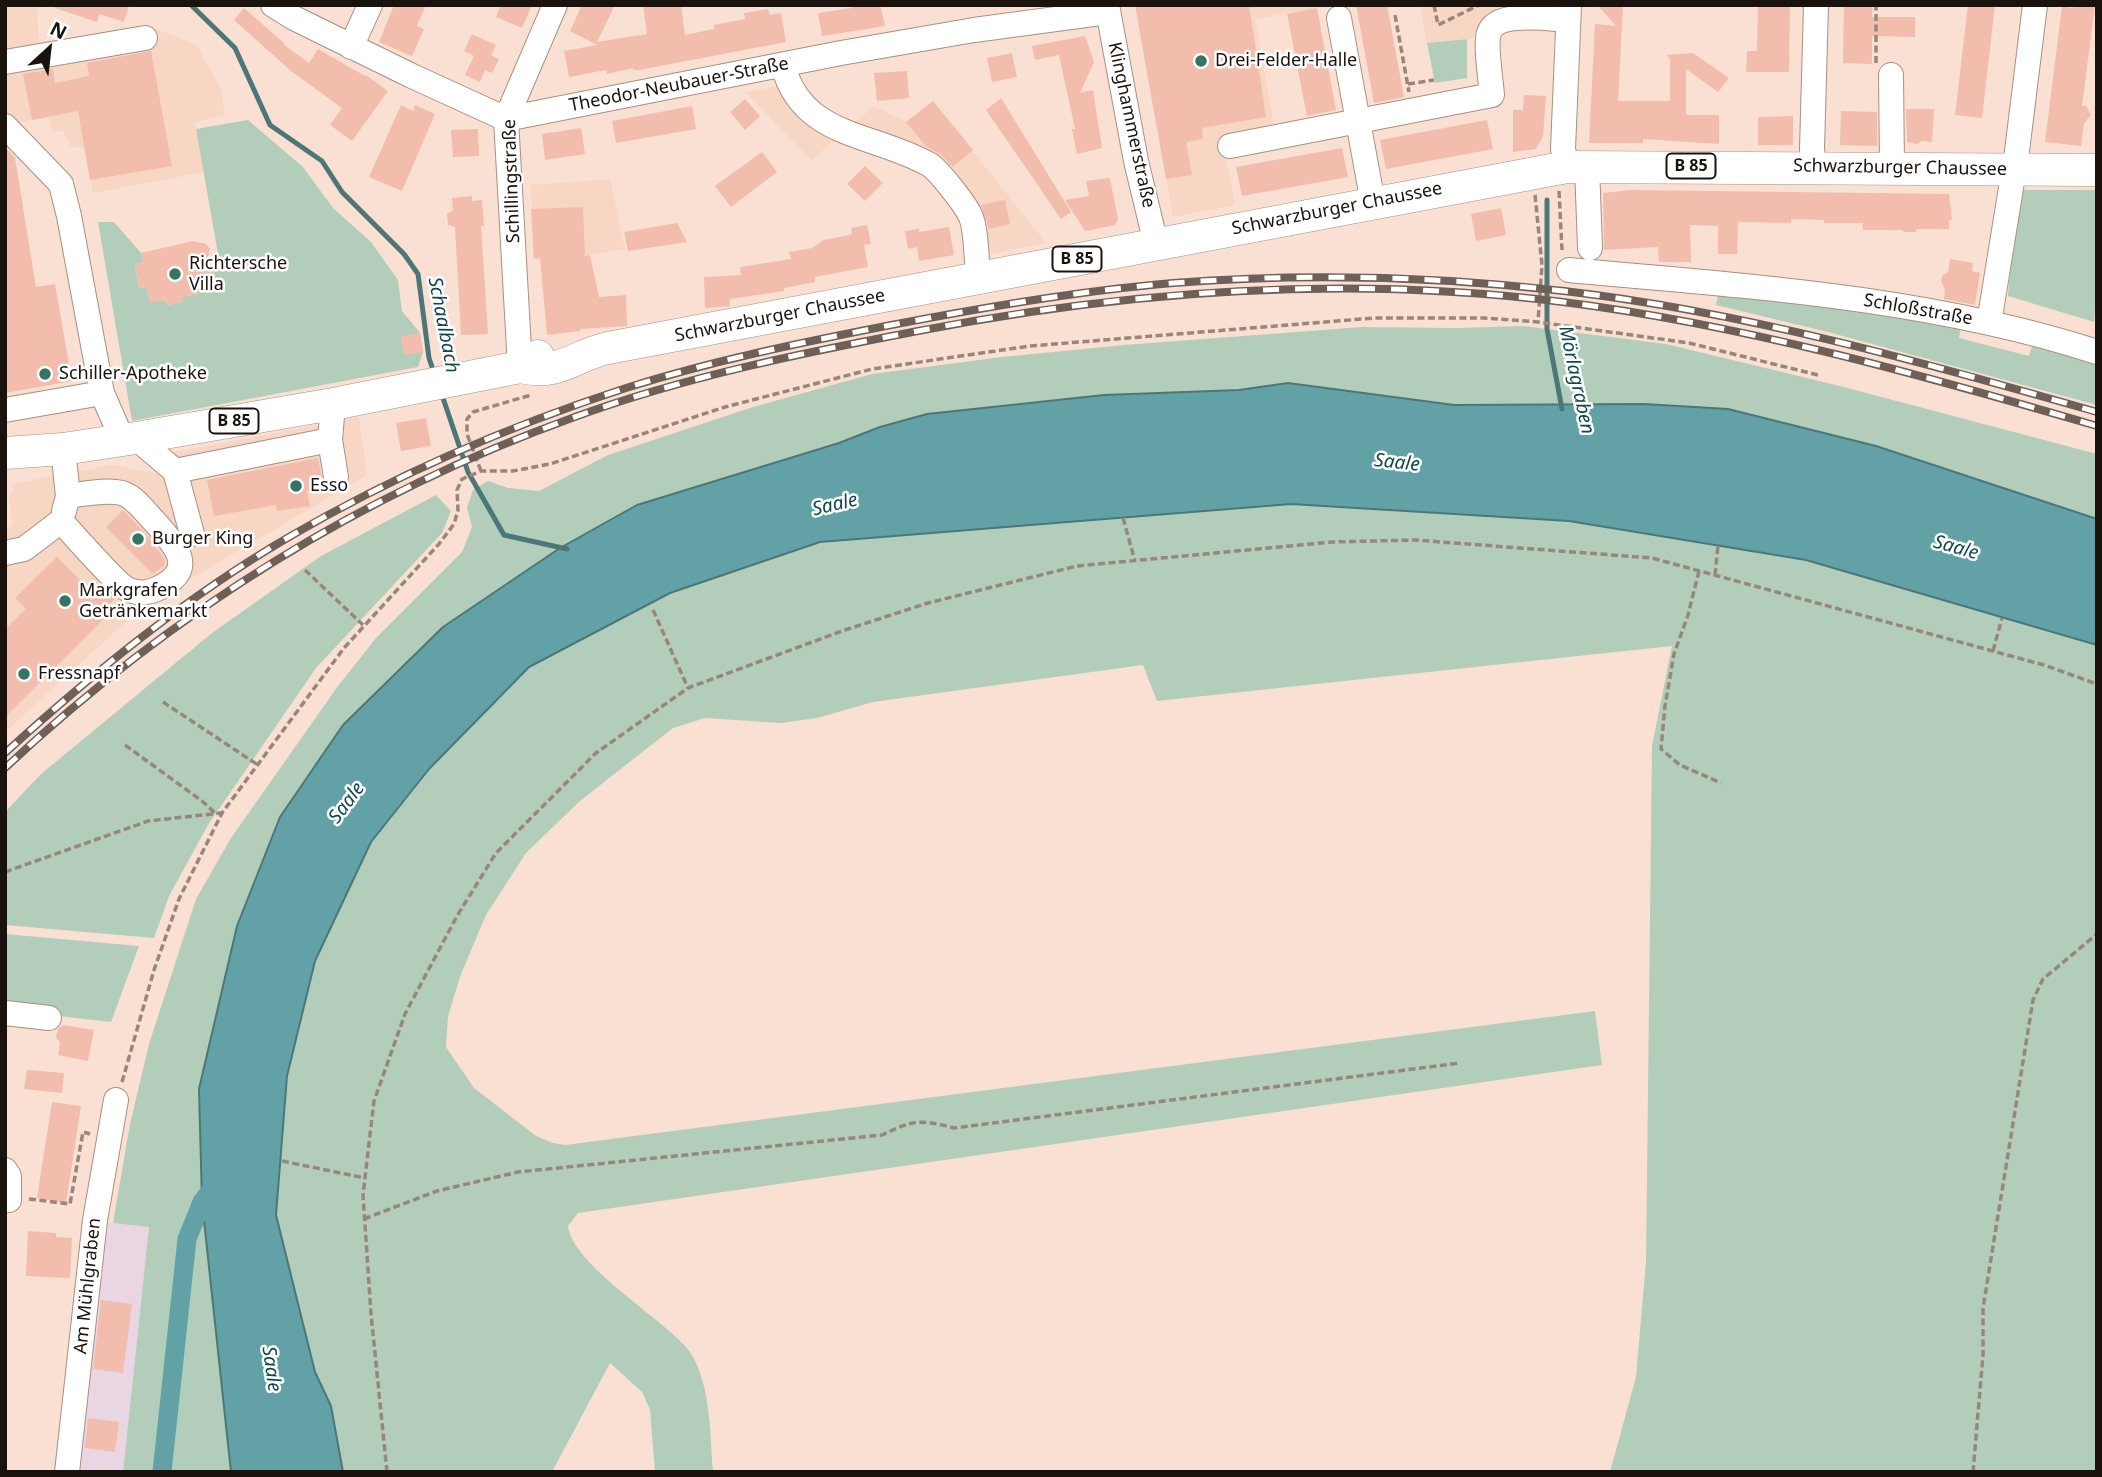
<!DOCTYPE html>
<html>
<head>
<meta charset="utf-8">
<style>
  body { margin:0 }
  #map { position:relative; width:2102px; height:1477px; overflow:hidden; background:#fae0d2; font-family:"Noto Sans",sans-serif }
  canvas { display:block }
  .frame { position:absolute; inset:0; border:7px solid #1a120d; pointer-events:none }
  .north { position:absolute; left:14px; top:14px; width:70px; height:70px; -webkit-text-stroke:5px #fff; paint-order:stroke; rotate:27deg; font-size:19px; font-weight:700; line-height:28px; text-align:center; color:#1a120d }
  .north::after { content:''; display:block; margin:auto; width:24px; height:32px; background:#1a120d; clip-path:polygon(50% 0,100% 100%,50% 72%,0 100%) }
</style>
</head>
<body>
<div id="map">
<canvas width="2102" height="1477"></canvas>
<div class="frame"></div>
<div class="north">N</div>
</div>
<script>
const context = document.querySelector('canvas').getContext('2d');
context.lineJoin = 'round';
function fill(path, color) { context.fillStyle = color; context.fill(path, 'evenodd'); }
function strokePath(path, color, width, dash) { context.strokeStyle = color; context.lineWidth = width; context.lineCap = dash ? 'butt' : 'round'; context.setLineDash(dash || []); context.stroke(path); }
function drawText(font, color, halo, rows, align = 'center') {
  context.font = font + ' "Noto Sans",sans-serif'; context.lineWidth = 5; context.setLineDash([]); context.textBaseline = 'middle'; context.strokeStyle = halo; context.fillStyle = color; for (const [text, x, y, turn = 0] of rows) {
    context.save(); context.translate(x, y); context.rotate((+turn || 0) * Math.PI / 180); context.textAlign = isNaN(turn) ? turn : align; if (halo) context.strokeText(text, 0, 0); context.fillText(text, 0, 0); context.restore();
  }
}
fill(new Path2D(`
  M5,5h32l2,39 43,-3 70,-14 45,18 24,44 4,26 -30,7 9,50 -111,21 -9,-45 -13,-1 -8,-16 -11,1 -3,-15 -30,5 -14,-12z
  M1135,5h202l-82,14 20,112 -52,10 12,64 -62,12z
  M1420,5h134l-1,7 -74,25 -52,6z
  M797,83l53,44 24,-21 32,16 27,-21 113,142 -77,15 -8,-40 -23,-35 -52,-30 -11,4 -35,-21 -29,24 -66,-68z
  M610,179l15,70 -35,6 -56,4 -3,-74z
  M359,417l8,58 -226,133 -136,124v-204l7,-2 -3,-30 4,-7 -1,-5 100,-19 46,9 11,-21z`), '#f7d6c3');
fill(new Path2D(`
  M104,1222l45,5 -26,245h-48z`), '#ead5e3');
fill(new Path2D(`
  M1467,39v39l-32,5 -8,-40z
  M248,120l55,47 30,41 38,34 27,38 4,31 18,22 3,19 -5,15 -286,54 -34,-199h16l27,31 2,9 -8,3 4,23 8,-1 3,15 16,-2 1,5 15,-3v-5l16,-3 -1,-9 18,-9 -2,-5 7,-6 -24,-136z
  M2024,190h73v91l-3,41 -86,-26 8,-97z
  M1718,294l244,28 -3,16 70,18 5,-17 63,18v48l-269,-73 -112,-27z
  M1523,326l143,18 174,42 257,68v65l-221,-73 -148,-37 -84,-5 -190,1 -166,-22 -49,7 -135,5 -94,9 -130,23 -41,16 -496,282 -63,92 -43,109 -38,164 3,112 29,270h-108l26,-245 -36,-4 17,-99 19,-80 47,-145 35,-61 107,-152 38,-48 86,-86 10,-25 -5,-19 6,-18 15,-9 20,7 31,3 69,-36 145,-48 119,-33 130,-17 122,-12 238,-18 94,1z
  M436,495l15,16 -9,22 -126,135 -108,157 -39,71 -15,42 -149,-13v-113l36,-38 171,-141 109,-77z
  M1291,504l278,17 237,39 291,85v827h-487l26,-95 10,-115 6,-516 20,-100 -515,55 -14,-36 -270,37 -56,16 -36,5 -76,-5 -32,10 -93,73 -54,52 -40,62 -25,59 -13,42 -2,31 28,41 62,48 17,7 12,2 1030,-134 7,54 -1024,148 -10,13c4,38 92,91 118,121 25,29 24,88 27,125h-58l-5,-62 -8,-18 -32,-29 -58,109h-209l-12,-66 -16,-34 -39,-157 11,-139 28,-115 56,-119 58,-73 100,-102 141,-74 150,-51z
  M5,934l134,12 -28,76 -53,-6v-6l-53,-5z`), '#b2cebb');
const water = new Path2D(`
  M1288,383l166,22 190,-1 84,5 148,37 221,73v126l-291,-85 -237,-39 -278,-17 -471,38 -150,51 -141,74 -100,102 -58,73 -56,119 -28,115 -11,139 39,157 16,34 12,66h-112l-29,-270 -3,-113 38,-163 43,-109 63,-92 100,-98 117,-79 77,-43 202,-62 41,-16 47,-13 177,-19 135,-5z`);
fill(water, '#62a2a6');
strokePath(water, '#4c7778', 2);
strokePath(new Path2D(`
  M191,5l44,43 35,77 52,36 20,31 62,62 14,20 11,84 5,15
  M1547,200v129l15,80
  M441,392l27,80 36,63 63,14`), '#4c7778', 5);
strokePath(new Path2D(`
  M162,1472l25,-233 15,-37 16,-21`), '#62a2a6', 19);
fill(new Path2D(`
  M55,5h74l-5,17 -25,-8 -2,8 -42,-14z
  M394,5h32l-9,21 7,3 -12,27 -33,-14z
  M501,5h31l-10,23 -26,-11z
  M582,5h33l-18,37 50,-8 -4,-29h38l4,30 29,-6v-4l31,-6 -1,-6 24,-4 2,6 11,-2 5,29 -147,28h-6v-2l-26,6 -1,-4 -37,7 -5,-26 33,-6 -27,-14z
  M851,5h29l5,21 -63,10 -4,-23 34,-5z
  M1135,5h114l17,112 -64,11 1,11 -17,3 6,33 -26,4z
  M1356,5h31l17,92 -30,6z
  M1597,5h26l-5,96h52v-43l-4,-3 27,-2 36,25 -11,14 -32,-23v46h33v29l-76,-5v4h-54l6,-119 21,2z
  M1758,5h32l-1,67h-43l1,-21h10z
  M1844,5h29l-1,12h43v20l-43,-1v28l-29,-1z
  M1968,5h27l-13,113 -27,-3z
  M2073,5h22l-13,101h4l5,9 -7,8 -3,23 -36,-4 17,-136 11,2z
  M244,8l40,35 -1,1 26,19 9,-14 47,27 1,-1 22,16 -36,50 -22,-16 12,-17 -51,-37 -57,-51z
  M1317,8l19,102 -29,6 -20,-102z
  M472,34l24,11 -5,10 8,4 -7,14 -7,-3 -5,12 -15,-7 9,-19 -10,-5z
  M1085,36l9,26 -14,31 13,-3 9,58 -25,6 -5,-25h3l-16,-74 -24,5 -3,-14z
  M151,51l21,115 -82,14 -12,-69 -46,9 -9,-46 30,-5 2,14 34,-7 -2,-13z
  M1012,53l5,24 -25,5 -5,-24z
  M907,71l2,27 -32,3 -3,-28z
  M1524,95l22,1 -3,40 -7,13 -23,3v-42h10z
  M1001,98l70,114 -10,7 -75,-109z
  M745,99l15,17 -15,14 -15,-18z
  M933,101l40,49 -20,17 -13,-13 -14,-8 -20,-24z
  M401,105l12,6 2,-6 20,9 -33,77 -33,-14z
  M692,106l4,23 -80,14 -4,-22z
  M1906,109h28l-2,33 -10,-1 -5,3 -10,-2z
  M1841,111l36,1v34l-37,-1z
  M1793,116v29h-35v-28z
  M1487,120l6,29 -107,20 -6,-29z
  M581,128l4,26 -40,6 -3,-26z
  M478,129l1,27 -26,1 -2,-27z
  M1342,148l6,29 -106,19 -6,-29z
  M8,150l7,8 21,129 19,-3 17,97 -67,12v-242z
  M762,152l15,20 -46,35 -16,-21z
  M865,166l18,17 -18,18 -18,-17z
  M1110,178l8,41 -3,6 -30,6 -20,-31 24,-4 -3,-15z
  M1630,190l319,4 3,26h-3v9h-32l-2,3h-11l-2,-2h-39v-7h-39v-3l-33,-1v4l-53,-1 -1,32h-19v-28l-28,-1 1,37h-32l-1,-15 -54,3 -1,-57z
  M472,196v5l10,-1 2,26h-3l7,108 -27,1 -6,-108 -7,-2 -1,-11 6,-4 -1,-12z
  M1005,200l5,24 -21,5 -8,-24z
  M583,207l2,49 5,-1 9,42 27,-2 1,31 -47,3v2l-33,4 -7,-77 -6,1 -3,-50z
  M1501,208l5,27 -30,6 -5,-27z
  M677,223l10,19 -59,9 -4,-19z
  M867,225l4,19 -7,1 4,22 -53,10v5l-31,6v3l-54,8v7l-25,2 -1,-31 37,-2 -1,-8 51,-8 -2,-7 23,-4 11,-8 22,-4 7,-2 -1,-6z
  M949,227l5,28 -35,6 -2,-14 -9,2 -3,-18 14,-2v3z
  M193,241l13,3 4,5 -4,18 7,4 3,10 -19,4 2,9 -17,3 1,5 -16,3 -1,-5 -16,3 -3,-16 -8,1 -4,-24 8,-2 -2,-9z
  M1950,259l23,4 -1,8 8,2 -5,32 -31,-6 1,-9 -4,-9 1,-5 6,-4z
  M420,333l3,19 -19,3 -3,-19z
  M426,418l5,28 -30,5 -5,-28z
  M318,458l5,26 -16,7 3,15 -33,5 -1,-6 -62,11 -7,-36z
  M123,510l27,29 15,21 -1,5 -11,9 -47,-47z
  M57,557l35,35 7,-8 13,12 3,3 -9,8 5,5 -106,105v-88l21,-20 -11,-11z
  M63,1025l31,5 -6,31 -30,-6 2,-12 -4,-6 2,-8z
  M27,1070l37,3 -2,20 -38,-4z
  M52,1102l29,4 -15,97 -29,-5z
  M28,1231l28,2v4l16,1 -2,40 -44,-2z
  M101,1300l31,4 -9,69 -30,-4z
  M88,1418l31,4 -4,30 -30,-4z`), '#f2bdac');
const minor = new Path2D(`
  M273,5l21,13 118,58 94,43 335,-66 133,-23 134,-18
  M1107,5l29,156 20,83
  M1339,18l34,185
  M351,47l19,-42
  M5,62l140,-24
  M783,65c18,73 91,68 147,100 9,6 35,39 40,50 6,10 7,49 8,63
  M1891,75l1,92
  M5,126l56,58 8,32 33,177 14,32 3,15
  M1230,146l262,-51c-1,-13 -7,-52 -3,-62 8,-23 59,-14 79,-13
  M1587,166l3,82
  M1567,167l-4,-18 6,-143
  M1814,167l-2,-18 4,-144
  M1569,270c177,16 357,27 528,82
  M1989,323l28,-172 18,-146
  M520,367l-14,-248 49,-114
  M333,404l-3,36 6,37
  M5,410l97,-17
  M136,438l39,33 17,63
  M63,449l5,47 -4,15
  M175,471l155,-31
  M5,553l19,-4 37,-28c11,12 57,65 68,69 11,4 19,3 30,-2 40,-20 15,-44 -5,-67 -9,-9 -19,-24 -32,-28 -16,-4 -38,1 -54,3
  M5,1013l44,5
  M5,1170l4,6v24l-4,-1
  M67,1472l28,-252 21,-120`);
const major = new Path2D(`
  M520,367c41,9 52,-11 88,-19l959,-181 530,3
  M5,453l58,-4 73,-11 197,-34 187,-37 18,-11`);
strokePath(minor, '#a79082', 26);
strokePath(major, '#a79082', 33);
strokePath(new Path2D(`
  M1434,5l4,20 41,-20
  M1395,15l14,77
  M1876,63v-58
  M1408,84l26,-4
  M1559,191l3,59
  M1535,195l7,70 -4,57
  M481,471l-14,-37v-15l6,-7 58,-17
  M1123,518l12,43
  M305,570l58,55
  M1699,571l-11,44 -14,39 -9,52 -4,43 19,16 41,18
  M1715,575l3,-29
  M653,610l35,78
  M1993,651l9,-33
  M163,702l95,63
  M125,745l77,56 13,12
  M5,872l143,-51 73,-8
  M122,1082l32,-112 25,-71 43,-86 122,-165 95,-104 15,-20 4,-14 -1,-20 5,-11 19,-8h32l37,-7 175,-57 147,-38 158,-23 344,-28h109l55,4 151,21 129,32
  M282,1161l83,17
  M29,1199l41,5 13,-72 7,2
  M364,1219l73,-28 81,-19 364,-37c31,-15 38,-16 72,-7l506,-65
  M387,1472l-16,-158 -8,-119 11,-94 31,-87 52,-98 39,-63 100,-100 92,-65 154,-57 86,-28 149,-37 255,-24 83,-2 237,18 392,107 53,19
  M1973,1472l10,-117v-47l50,-308 10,-21 54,-45`), '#98867c', 3.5, [7, 3.5]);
strokePath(minor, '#fff', 24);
strokePath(major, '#fff', 32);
const rail = new Path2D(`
  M5,753c88,-80 181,-156 284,-216 106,-62 220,-111 337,-149 85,-27 173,-45 260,-62 95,-18 191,-35 287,-43 130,-10 261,-7 391,8 181,21 358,71 533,121
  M5,768c166,-155 353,-273 567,-350 111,-41 230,-65 346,-87 213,-41 430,-56 645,-29 182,23 359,73 534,124`);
strokePath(rail, '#6e5f57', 8);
strokePath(rail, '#fff', 5, [16]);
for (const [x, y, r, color] of [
  [1201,61,7,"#367462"],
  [175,274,7,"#367462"],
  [45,374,7,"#367462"],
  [296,486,7,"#367462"],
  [138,539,7,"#367462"],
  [65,601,7,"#367462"],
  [24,674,7,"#367462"]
]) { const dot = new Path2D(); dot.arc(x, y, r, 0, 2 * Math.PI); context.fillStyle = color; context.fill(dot); strokePath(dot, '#fff', 2.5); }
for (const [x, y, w] of [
  [1691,166,49],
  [1077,259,49],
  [234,421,49]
]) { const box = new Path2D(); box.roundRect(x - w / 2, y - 12.5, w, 25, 5); context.fillStyle = '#fff'; context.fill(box); strokePath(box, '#1a120d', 2); }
drawText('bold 16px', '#1a120d', null, [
  ["B 85",1691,166],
  ["B 85",1077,259],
  ["B 85",234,421]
]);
drawText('18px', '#1a120d', '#fff', [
  ["Drei-Felder-Halle",1215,61],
  ["Richtersche",189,264],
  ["Villa",189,285],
  ["Schiller-Apotheke",59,374],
  ["Esso",310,486],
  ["Burger King",152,539],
  ["Markgrafen",79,591],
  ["Getränkemarkt",79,612],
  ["Fressnapf",38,674]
], 'left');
drawText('18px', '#1a120d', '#fff', [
  ["Theodor-Neubauer-Straße",679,85,-11],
  ["Klinghammerstraße",1131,125,78],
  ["Schwarzburger Chaussee",1900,168,1],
  ["Schillingstraße",512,181,-92],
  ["Schwarzburger Chaussee",1337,209,-11],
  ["Schloßstraße",1918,310,10],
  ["Schwarzburger Chaussee",780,316,-11],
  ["Am Mühlgraben",88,1286,-84]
]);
drawText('italic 19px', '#0d484b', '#fff', [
  ["Schaalbach",443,325,79],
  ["Mörlagraben",1576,380,78],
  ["Saale",1397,463,6],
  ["Saale",835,505,-13],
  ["Saale",1956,548,16],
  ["Saale",347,803,-53],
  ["Saale",271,1369,82]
]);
</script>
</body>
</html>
